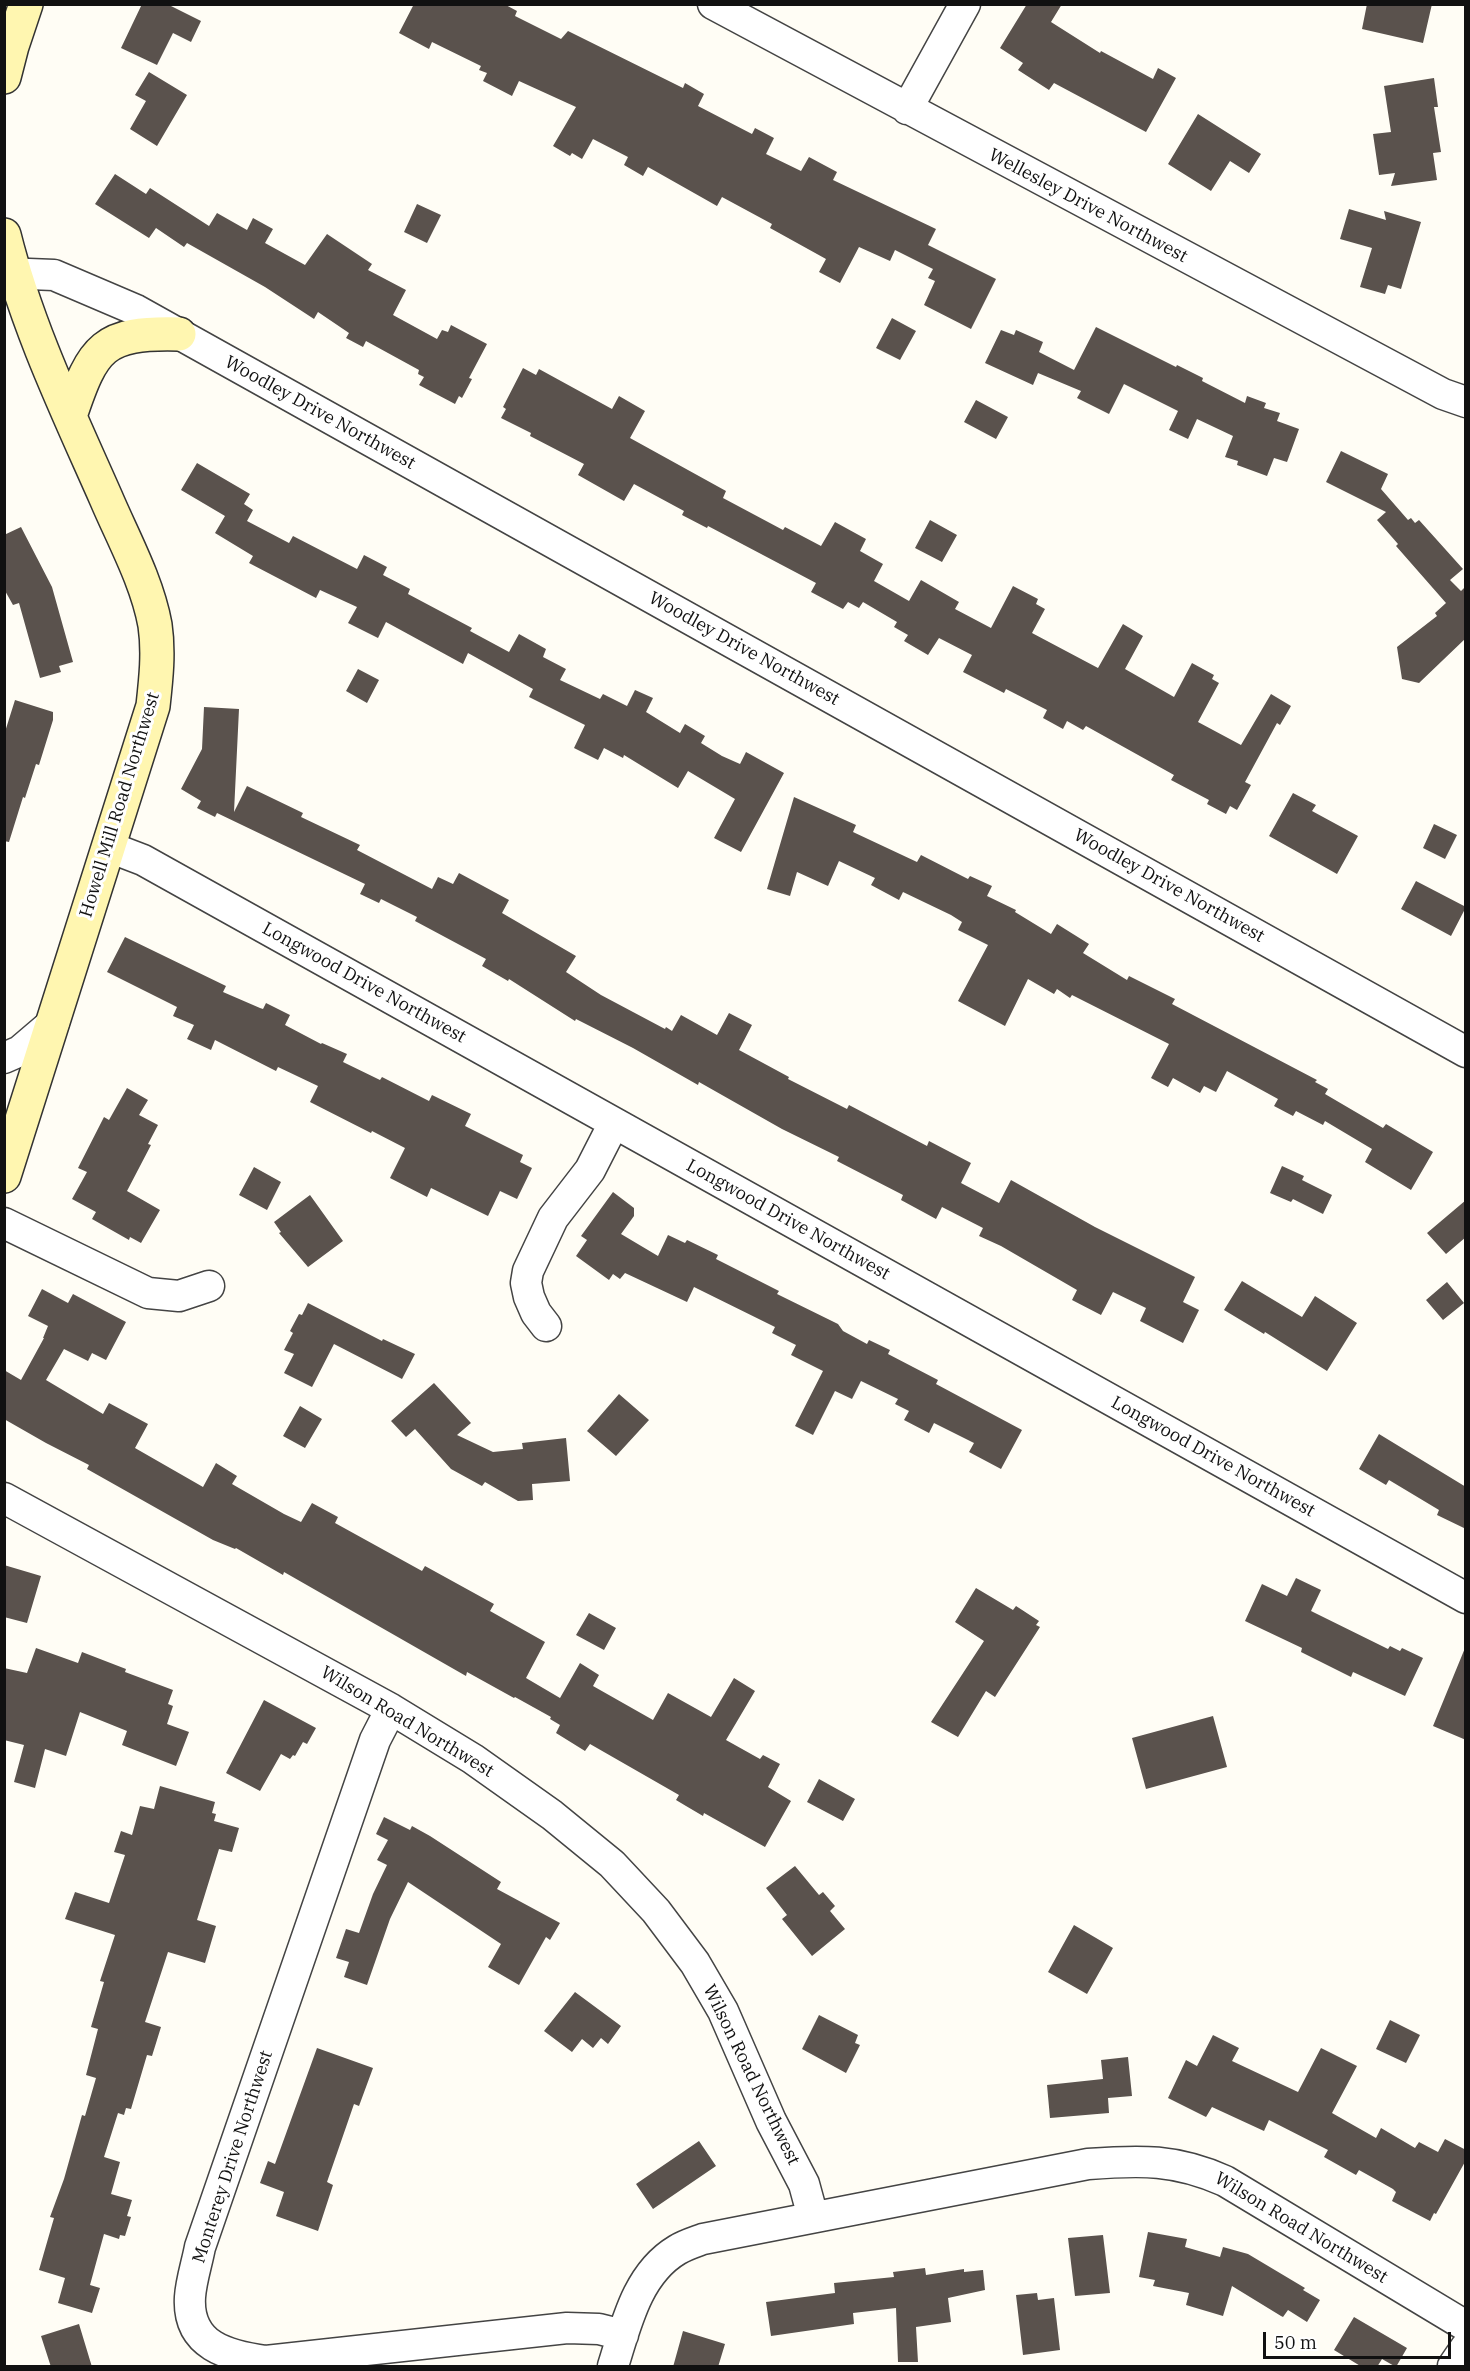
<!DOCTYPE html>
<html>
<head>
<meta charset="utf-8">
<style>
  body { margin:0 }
  #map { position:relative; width:1470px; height:2371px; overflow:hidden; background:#fffdf5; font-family:"IBM Plex Serif",serif }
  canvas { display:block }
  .frame { position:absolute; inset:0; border:6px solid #111; pointer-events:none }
  .scale { position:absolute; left:1263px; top:2332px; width:188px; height:27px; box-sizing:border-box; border:3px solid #111; border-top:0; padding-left:8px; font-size:18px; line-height:21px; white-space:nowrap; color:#111; -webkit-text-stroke:4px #fff; paint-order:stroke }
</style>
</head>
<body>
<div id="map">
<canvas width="1470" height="2371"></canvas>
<div class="frame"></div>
<div class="scale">50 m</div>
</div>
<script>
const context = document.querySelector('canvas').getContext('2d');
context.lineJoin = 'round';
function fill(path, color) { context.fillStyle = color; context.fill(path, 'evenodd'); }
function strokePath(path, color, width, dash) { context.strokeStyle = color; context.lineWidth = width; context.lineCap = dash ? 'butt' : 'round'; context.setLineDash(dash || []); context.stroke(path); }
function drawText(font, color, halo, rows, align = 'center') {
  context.font = font + ' "IBM Plex Serif",serif'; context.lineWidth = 6; context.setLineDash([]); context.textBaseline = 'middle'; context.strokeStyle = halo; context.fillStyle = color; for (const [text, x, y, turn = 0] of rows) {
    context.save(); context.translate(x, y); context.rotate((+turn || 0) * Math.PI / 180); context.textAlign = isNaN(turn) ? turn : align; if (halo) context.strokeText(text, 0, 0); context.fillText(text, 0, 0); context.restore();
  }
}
fill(new Path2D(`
  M142,4h25l34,17 -10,21 -18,-9 -16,32 -36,-17z
  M414,4h90l13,7 -2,5 46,23 7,-8 115,57 2,-5 19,11 -6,12 54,28 3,-6 19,10 -8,16 35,17 8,-14 28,15 -4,8 103,49 -8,16 68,34 -25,50 -47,-24 11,-24 -7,-3 5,-9 -38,-19 -5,11 -31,-14 -19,36 -21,-11 7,-13 -56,-31 2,-4 -50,-27 -5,9 -69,-39 -5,9 -19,-11 4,-8 -35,-18 -11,20 -10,-6 -2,3 -17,-10 23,-39 -57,-26 -7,15 -29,-15 4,-8 -8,-3 2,-4 -49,-24 -3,7 -30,-16z
  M1027,4h35l-11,18 49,31 1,-2 52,28 5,-11 18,10 -30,54 -92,-49 -5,7 -31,-20 5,-7 -23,-15z
  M1367,4h65l-9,39 -61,-14z
  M149,72l38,23 -30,51 -27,-17 16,-28 -11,-6z
  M1434,78l4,29h-4l7,45 -8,1 4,27 -46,6 4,-13 -16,2 -6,-41 18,-2 -7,-46z
  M1198,114l63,40 -12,19 -19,-12 -19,30 -43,-27z
  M115,174l31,20 4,-6 59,38 8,-13 30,17 6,-12 20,11 -8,14 40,22 22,-31 45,30 -4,6 38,20 -13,25 44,24 5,-9 6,2 3,-7 36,19 -18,34 3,1 -10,19 -3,-2 -4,8 -36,-19 5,-8 -6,-3 1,-4 -53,-29 -3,6 -17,-9 3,-5 -31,-21 -4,7 -49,-32 -78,-44 -3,4 -28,-19 -7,10 -54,-34z
  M417,204l24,11 -14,28 -23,-11z
  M1349,209l37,11 -2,-9 37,11 -20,67 -13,-4 -3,9 -25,-7 12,-39 -32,-9z
  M892,318l24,13 -16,29 -24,-12z
  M1096,327l80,40 1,-2 26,13 -1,3 43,22 2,-7 19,7 -2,5 16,5 -3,8 22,8 -12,33 -13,-4 -7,18 -30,-11 1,-4 -13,-4 8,-21 -36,-17 -9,20 -19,-9 9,-19 -54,-27 -15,30 -32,-16 4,-7 -43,-18 -5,12 -48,-22 16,-33 13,5 2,-5 27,12 -4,10 35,18z
  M523,368l13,7 3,-6 73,40 7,-13 26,15 -15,27 96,53 -3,7 60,32 2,-3 36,19 14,-24 31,17 -6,12 23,13 -9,17 35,20 12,-21 38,22 -4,7 36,19 22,-42 25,13 -2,5 9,5 -13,24 66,35 25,-44 20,12 -18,33 49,28 18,-34 22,12 -2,4 7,4 -21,39 43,23 30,-51 20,12 -11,19 -3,-2 -32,59 6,3 -14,25 -7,-4 -4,8 -19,-10 2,-4 -38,-20 3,-5 -88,-49 -3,4 -16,-9 -4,8 -20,-11 4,-8 -41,-21 -2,4 -41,-21 9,-17 -33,-17 -11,17 -24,-14 4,-6 -14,-8 3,-5 -34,-20 -4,6 -11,-6 -5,7 -32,-17 5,-9 -108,-57 -1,2 -25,-13 2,-4 -50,-27 -10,17 -46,-26 6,-11 -54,-28 1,-3 -30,-15 5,-9 -3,-2z
  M976,400l32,17 -12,22 -32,-17z
  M1341,451l47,23 -7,15 27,31 3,-2 4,5 4,-3 44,49 -13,11 11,11 5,-5v52l-47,45 -17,-4 -5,-32 40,-31 -2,-3 11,-10 -50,-57 2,-2 -21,-24 9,-8 -60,-30z
  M197,463l53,31 -6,10 9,6 -6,11 42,22 4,-7 64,33 7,-14 23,12 -4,8 27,14 -2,5 64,34 -2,3 39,21 10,-18 27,15 -3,8 23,12 -6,11 40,19 3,-5 24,12 8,-16 18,8 -7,14 34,21 5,-9 20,12 -4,7 21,13 18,8 6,-12 38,21 -43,79 -27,-14 21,-39 -47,-28 -10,17 -54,-33 -1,3 -19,-10 -6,12 -24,-12 11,-23 -56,-28 4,-8 -65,-36 -5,11 -77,-42 -8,16 -30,-15 9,-16 -37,-17 -4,8 -67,-35 4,-7 -38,-23 10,-17 -44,-26z
  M930,520l27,15 -15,27 -27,-14z
  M21,527l31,60 21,75 -14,4 2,6 -21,6 -21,-75 -6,2 -9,-16v-54z
  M358,669l21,11 -12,23 -21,-12z
  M15,700l38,12v8l-14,45 -3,-1 -11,34 -2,-1 -14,45 -5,-1v-106z
  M204,707l35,2 -5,103 13,-26 56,27 -2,4 59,28 -3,5 75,39 6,-12 15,7 6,-11 50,27 -7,13 74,43 -10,16 35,23 64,34 1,-2 6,4 9,-16 36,20 12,-22 23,12 -13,25 50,27 -1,2 59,30 2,-4 78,41 2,-5 42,22 -10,20 38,20 12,-23 84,47 100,50 -12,25 16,8 -16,33 -43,-22 6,-13 -33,-16 -12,23 -29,-15 5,-10 -76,-44 -22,-10 4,-8 -41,-21 -6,12 -35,-19 2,-5 -66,-34 2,-4 -57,-28 -83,-47 -1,3 -65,-37 -57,-29 -1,2 -66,-42 -1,2 -26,-15 4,-7 -71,-38 2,-4 -36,-18 -2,4 -19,-9 5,-10 -148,-71 -2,4 -18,-9 4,-7 -20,-12 21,-40z
  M1293,793l23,12 -4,6 46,25 -21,38 -68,-38z
  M794,797l62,28 -3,7 64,30 4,-7 47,24 2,-3 22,10 -5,10 29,14 -1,2 36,22 6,-10 32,20 -6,9 44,27 2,-4 46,23 -3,5 145,76 -2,2 13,7 -3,5 58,34 3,-4 47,28 -22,38 -46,-28 7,-13 -47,-28 -2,4 -27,-14 -3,5 -19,-10 4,-7 -51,-28 -11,21 -12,-6 -4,7 -27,-15 -5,9 -17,-9 18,-34 -97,-49 -2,3 -13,-9 -3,5 -26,-15 -23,47 -47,-25 30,-56 -30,-15 4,-8 -11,-7 -48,-23 -4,8 -28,-15 4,-7 -36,-17 -11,25 -31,-14 -7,24 -23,-7z
  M1434,824l23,11 -12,24 -22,-11z
  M1416,881l50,26 -15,29 -50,-27z
  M125,937l101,49 -3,6 37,16 3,1 3,-6 24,12 -5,10 36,19 1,-1 25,11 -4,8 37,18 2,-3 47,24 3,-6 39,19 -6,12 58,29 -3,7 12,6 -15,31 -17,-8 -12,25 -57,-28 -4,9 -37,-19 15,-30 -33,-17 -1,2 -61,-31 8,-16 -40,-19 -2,4 -61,-31 -4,10 -24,-11 7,-14 -21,-9 4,-9 -70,-35z
  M127,1088l21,12 -9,15 19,10 -10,19 3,1 -24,46 33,19 -19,33 -11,-6 -1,3 -37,-21 4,-7 -24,-13 15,-27 -9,-4 26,-51 5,3z
  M1282,1166l22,10 -2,4 30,15 -9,19 -30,-15 -2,3 -21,-9z
  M254,1167l27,15 -14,28 -28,-15z
  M613,1192l21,16v8l-13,18 37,22 10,-21 17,8 2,-3 31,15 -2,4 63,32 -2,3 61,30 5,7 24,13 2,-4 21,10 -2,4 50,26 -2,4 86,46 -21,39 -32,-17 5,-9 -40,-20 -5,10 -25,-13 5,-9 -14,-7 3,-5 -37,-18 -9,18 -17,-8 -22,44 -18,-9 28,-55 -32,-16 5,-10 -24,-12 3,-6 -81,-40 -7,15 -62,-29 -5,6 -7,-5 -4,6 -33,-24 11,-16 -6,-4z
  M310,1195l33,46 -35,26 -29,-34 2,-1 -7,-10z
  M1466,1200v37l-20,17 -19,-21z
  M1242,1281l60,36 13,-21 42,27 -30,48 -62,-39 -1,2 -40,-24z
  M1447,1282l17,21 -21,17 -17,-20z
  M42,1289l26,14 5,-9 53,28 -20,38 -14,-7 -4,8 -24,-12 -18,31 57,34 6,-11 39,21 -13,24 68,39 13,-24 21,13 -5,8 52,30 17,8 11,-19 26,14 -3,6 87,48 3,-5 69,38 -4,7 55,31 -19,36 34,20 20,-35 19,12 -6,11 60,34 15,-27 43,24 23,-39 21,13 -29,49 34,19 3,-4 17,9 -12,23 23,14 -26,46 -61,-34 -1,3 -17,-10 -10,-6 3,-5 -89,-51 -5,7 -29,-18 4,-8 -10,-6 1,-2 -36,-20 -1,1 -47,-26 -1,4 -182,-104 -1,3 -47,-27 -1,1 -22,-9 -126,-71 2,-4 -43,-22 -42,-24v-49l17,10 23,-42h-1l5,-12 -20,-10z
  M308,1303l74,38 1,-2 32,15 -13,25 -68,-35 -22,43 -28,-14 10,-19 -10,-4 9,-17 -3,-2 9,-17 3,1z
  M434,1383l37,40 -14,12 36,17 30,-3 -1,-6 44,-5 4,43 -38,3 1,16 -15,1 -33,-19 -3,4 -31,-17 -36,-40 -9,8 -15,-16z
  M619,1394l30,26 -33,36 -29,-25z
  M300,1406l22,13 -17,29 -22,-12z
  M1379,1434l87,53v42l-29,-14 2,-5 -50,-30 -3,5 -27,-16z
  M4,1565l37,11 -14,47 -23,-6z
  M1296,1578l25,12 -10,21 77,38 2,-3 10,5 2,-3 21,10 -18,38 -52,-24 -2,5 -50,-25 1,-4 -57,-27 17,-37 25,12z
  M976,1588l37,22 3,-4 23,15 -3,4 4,2 -45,70 -9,-6 -28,46 -27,-15 53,-81 -29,-19z
  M589,1613l27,15 -12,22 -28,-15z
  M36,1648l42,15 4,-11 44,17 -1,3 48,18 -5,14 5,2 -6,18 22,8 -13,34 -54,-21 5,-14 -47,-19 -14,44 -21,-7 -10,39 -21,-6 10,-37 -20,-5v-72l23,5z
  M1465,1648h1v92l-33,-14z
  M264,1700l52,28 -9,16 -4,-2 -8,14 -2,-1 -3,4 -9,-5 -21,37 -34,-18z
  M1213,1716l14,51 -81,22 -14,-51z
  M819,1779l36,20 -12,22 -36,-19z
  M160,1786l55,16 -3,11 4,1 -2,7 25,7 -7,24 -13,-3 -22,71 19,6 -11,37 -37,-11 -23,70 16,5 -9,29 -5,-1 -16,54 -5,-1 -2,7 -6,-2 -14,44 16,5 -9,32 21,6 -5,16 4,1 -6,19 -5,-1 -1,4 -15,-5 -14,51 10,3 -8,25 -34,-10 7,-25 -26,-8 15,-52 -4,-1 14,-38 18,-64 3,1 11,-38 -10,-3 12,-46 -7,-2 13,-45 -4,-1 15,-46 -50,-16 10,-27 34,11 16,-48 -11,-3 7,-21 11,4 8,-29 14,3z
  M384,1817l26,13 2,-4 18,10 71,46 -4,7 63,34 -10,17 -4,-3 -27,48 -31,-18 13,-23 -93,-62 -18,37 -23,66 -23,-8 5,-15 -13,-4 10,-29 13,4 14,-39 14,-29 -10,-5 11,-20 -12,-6z
  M795,1866l24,29 4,-3 12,14 -5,5 15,18 -33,27 -30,-37 5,-4 -21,-27z
  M1074,1925l39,23 -26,46 -39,-22z
  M575,1992l46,34 -13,18 -7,-6 -8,10 -11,-9 -10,13 -28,-21z
  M819,2015l39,20 -3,8 5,2 -14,28 -44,-24z
  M1390,2020l30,15 -14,28 -30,-14z
  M1213,2035l26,13 -7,13 66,31 23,-44 36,18 -25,47 44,25 5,-10 34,20 4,-6 19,10 7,-13 21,11v10l-30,54 -2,-1 -4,8 -38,-20 4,-9 -3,-3 -34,-19 -3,5 -32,-18 4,-7 -59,-30 -5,11 -52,-24 -6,10 -38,-19 18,-38 11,6z
  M317,2048l56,20 -14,38 -5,-2 -27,78 6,3 -15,46 -42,-15 8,-24 -24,-9 8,-22 7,3z
  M1128,2057l4,39 -24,2 1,15 -59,5 -3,-33 56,-6 -2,-19z
  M699,2141l17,25 -63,43 -17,-25z
  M1148,2232l39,7 -2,8 35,10 3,-10 25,7 57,34 -2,2 17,10 -13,22 -19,-12 -5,7 -2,-1 -49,-30 -9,30 -37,-11 3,-12 -36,-7 2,-6 -16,-3z
  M1103,2235l7,58 -35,3 -7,-58z
  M925,2268l1,7 38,-6v3l19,-2 2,20 -37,8 3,24 -35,5 2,35h-20l-2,-54 -43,5 1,11 -83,12 -5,-34 69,-9 -1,-10 60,-6 -1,-5z
  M1037,2293l1,7 16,-2 6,52 -37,5 -7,-60z
  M1354,2317l53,31 -11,19 -14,-8 -5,8h-15l-28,-17z
  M79,2324l13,43h-41l-10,-31z
  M683,2331l42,13 -7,23h-45z`), '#5a524d');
const street = new Path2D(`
  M713,4l730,390 23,8
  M907,109l58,-105
  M4,273l50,2 82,35 1330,742
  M109,847l34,13 1323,738
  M4,1058l16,-7 34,-29
  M4,1223l144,70 31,3 30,-10
  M546,1326l-10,-13 -7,-16 -3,-14 2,-12 25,-53 37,-48 24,-47
  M4,1498l387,211 82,50 79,56 60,49 44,47 39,52 28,48 48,110 33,63 9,33
  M391,1709l-16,31 -175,507c-3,16 -9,34 -10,50 -3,49 38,59 76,64l301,-33 32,1 24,6
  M613,2366c13,-41 24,-92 64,-116 8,-5 18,-8 26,-11l385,-75c53,-4 88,-5 137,17l241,145
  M1453,2366l13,-19`);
const secondary = new Path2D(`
  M4,77l8,-31 14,-42
  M4,235c23,92 64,177 102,263 17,40 41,83 49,127 4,27 1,54 -2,81l-149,470
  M70,416c23,-69 33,-84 109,-82`);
strokePath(street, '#444', 33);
strokePath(secondary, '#333', 36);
strokePath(street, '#fff', 30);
strokePath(secondary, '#fff6b0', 33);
drawText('18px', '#111', '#fff', [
  ["Wellesley Drive Northwest",1088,206,28],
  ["Woodley Drive Northwest",320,413,29],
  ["Woodley Drive Northwest",744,649,29],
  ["Howell Mill Road Northwest",120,805,-73],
  ["Woodley Drive Northwest",1169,886,29],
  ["Longwood Drive Northwest",364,983,29],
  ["Longwood Drive Northwest",788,1220,29],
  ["Longwood Drive Northwest",1213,1457,29],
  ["Wilson Road Northwest",407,1722,31],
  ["Wilson Road Northwest",751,2075,64],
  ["Monterey Drive Northwest",233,2157,-72],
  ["Wilson Road Northwest",1301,2228,31]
]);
</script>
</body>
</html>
